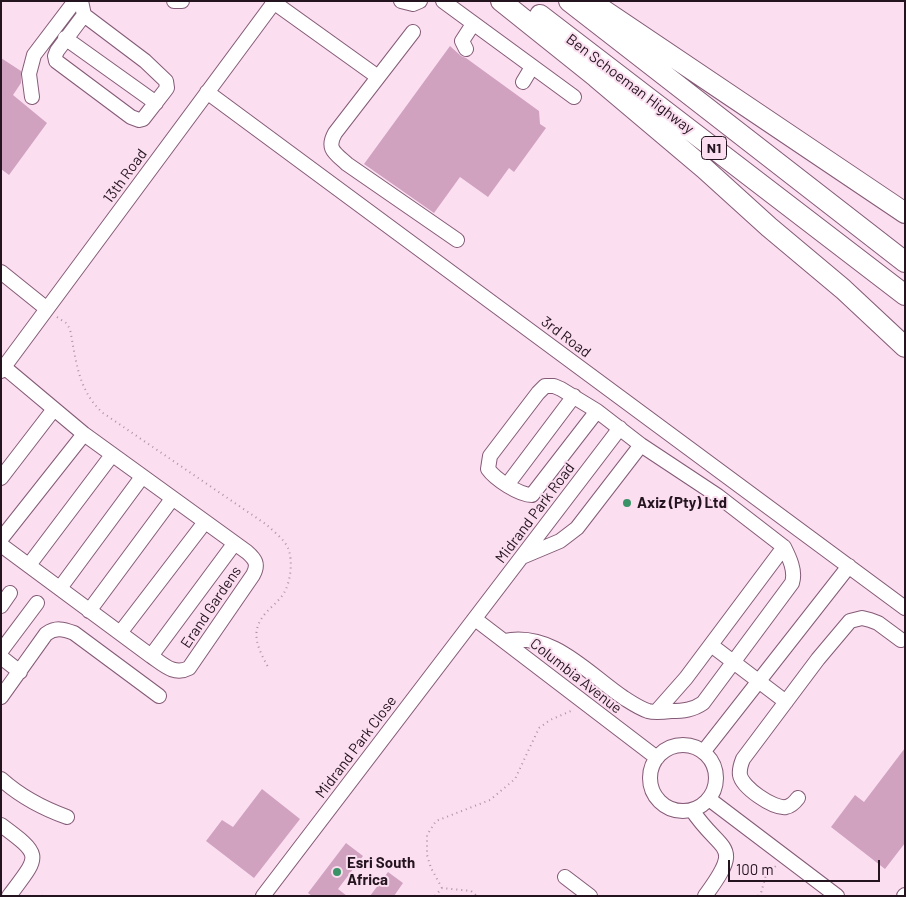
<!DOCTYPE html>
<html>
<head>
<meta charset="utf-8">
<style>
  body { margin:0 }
  #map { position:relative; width:906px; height:897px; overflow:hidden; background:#fbdef0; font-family:Barlow,sans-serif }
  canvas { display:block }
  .frame { position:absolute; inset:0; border:2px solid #24141f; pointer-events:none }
  .scale { position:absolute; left:728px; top:860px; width:152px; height:22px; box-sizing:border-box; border:2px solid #24141f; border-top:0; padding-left:6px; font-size:15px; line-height:18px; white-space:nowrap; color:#24141f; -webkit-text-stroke:4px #fbdef0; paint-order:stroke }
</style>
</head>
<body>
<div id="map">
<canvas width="906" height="897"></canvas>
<div class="frame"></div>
<div class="scale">100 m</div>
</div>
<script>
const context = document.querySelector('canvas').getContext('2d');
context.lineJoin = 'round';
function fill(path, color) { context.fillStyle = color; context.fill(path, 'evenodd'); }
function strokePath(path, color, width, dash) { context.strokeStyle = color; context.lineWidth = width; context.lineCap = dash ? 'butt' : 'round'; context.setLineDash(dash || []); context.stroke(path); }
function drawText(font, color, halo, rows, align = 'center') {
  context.font = font + ' Barlow,sans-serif'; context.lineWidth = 4; context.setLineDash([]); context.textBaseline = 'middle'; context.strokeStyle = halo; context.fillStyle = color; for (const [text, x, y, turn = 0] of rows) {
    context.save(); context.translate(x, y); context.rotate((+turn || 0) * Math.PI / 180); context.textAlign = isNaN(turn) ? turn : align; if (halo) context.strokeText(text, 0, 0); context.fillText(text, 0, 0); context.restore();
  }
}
fill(new Path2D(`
  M450,46l11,10 5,2 73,53 1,13 6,4 -32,44 -5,-4 -21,29 -28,-20 -26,36 -70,-49z
  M1,58l20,13v12l-8,12 34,28 -38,52 -8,-6z
  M905,748v95l-20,26 -54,-42 24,-32 9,7z
  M262,789l38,30 -46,59 -48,-37 16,-21 11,7z
  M346,843l17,13 -25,33 9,7h-35l-4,-3z
  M388,872l15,11 -9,13h-24z`), '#d0a2c0');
const minor = new Path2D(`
  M81,1l3,14 61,46 21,20 1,7 -3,4 -21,27 -4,1 -8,-3 -75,-56 -1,-5 2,-5 27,-36
  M174,1h8
  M272,1l106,76
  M401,1l12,3 7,-3
  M443,1l131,96
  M413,32l-78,101c-9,16 0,20 12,31l110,76
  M65,38l91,65
  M466,49l-4,-8 11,-17
  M523,82l9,-15
  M207,92l698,516
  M32,97l-3,-23 5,-19 41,-54
  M1,272l46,37
  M1,371l274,-370
  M597,411l-65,84c-13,0 -37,-16 -44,-26l2,-13 48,-63 7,-7h9l7,3 36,22 44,34 77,51 66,51 -98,131 -30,34
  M1,478l53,-69
  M507,485l67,-89
  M1,539l83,-105
  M1,545l150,111c12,8 23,20 38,12l64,-93c6,-11 2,-16 -6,-23l-163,-118 -80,-67
  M522,557l38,-16 17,-13 64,-83
  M29,565l83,-110
  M60,588l82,-111
  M1,606l9,-13
  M89,611l83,-112
  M475,619l182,139
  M120,633l85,-111
  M504,641c49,-10 84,33 120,57 8,5 15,10 24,13 7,2 15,1 23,0 12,0 22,-1 32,-8l89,-120c4,-12 -3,-26 -8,-36
  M711,645l75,57
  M1,651l36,-48
  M151,656l83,-112
  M1,657l19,15
  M1,697l45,-63c10,-7 17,-5 28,-1l85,63
  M650 778a33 33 0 1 1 66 0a33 33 0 1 1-66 0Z
  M704,751l145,-185
  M1,779c20,18 41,29 66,38
  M798,798c-3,4 -7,8 -12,9 -13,2 -44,-20 -46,-32 -1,-6 1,-11 3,-16l75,-100 32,-38 12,-3 8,2 8,3 23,17
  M709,799l128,97
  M692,810c29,44 53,32 13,86
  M1,825c42,31 39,30 8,71
  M565,877l25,19
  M263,896l357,-468
  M904,896l1,-1`);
const highway = new Path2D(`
  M501,1l95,76 109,92 64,58 74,62 62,58
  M569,1l336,261
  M590,1l315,212
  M540,15l365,280`);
strokePath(minor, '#845b77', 16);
strokePath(highway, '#845b77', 22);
strokePath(new Path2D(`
  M57,317l9,6 4,6c6,31 8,62 33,84l164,112c7,7 17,14 21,23 5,12 3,33 -4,45 -8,13 -23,19 -27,36 -3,14 6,28 12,40
  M442,888l-11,-20 -4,-13v-20l9,-14 54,-21 25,-21 24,-51 11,-8 23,-10
  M43,896l1,-2
  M435,896l7,-8 29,3 6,5
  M758,896l3,-3 5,-18 11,-10`), '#ac94a3', 2, [1, 4]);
strokePath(minor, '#fff', 14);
strokePath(highway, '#fff', 20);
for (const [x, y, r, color] of [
  [627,503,5,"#3a9267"],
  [337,872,5,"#3a9267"]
]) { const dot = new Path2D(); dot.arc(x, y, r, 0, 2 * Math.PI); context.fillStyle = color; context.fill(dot); strokePath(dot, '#fbdef0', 2); }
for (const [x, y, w] of [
  [714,148,25]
]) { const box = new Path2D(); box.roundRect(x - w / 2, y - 11.5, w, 23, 4); context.fillStyle = '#fbdef0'; context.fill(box); strokePath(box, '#24141f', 1); }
drawText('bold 14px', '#24141f', null, [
  ["N1",714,148]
]);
drawText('15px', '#24141f', '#fbdef0', [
  ["Ben Schoeman Highway",630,84,37],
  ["13th Road",125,176,-54],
  ["3rd Road",566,337,37],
  ["Midrand Park Road",535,513,-53],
  ["Erand Gardens",211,607,-56],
  ["Columbia Avenue",576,676,38],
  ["Midrand Park Close",356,747,-53]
]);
drawText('bold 15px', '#24141f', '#fbdef0', [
  ["Axiz (Pty) Ltd",637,503],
  ["Esri South",347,863],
  ["Africa",347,880]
], 'left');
</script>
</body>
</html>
